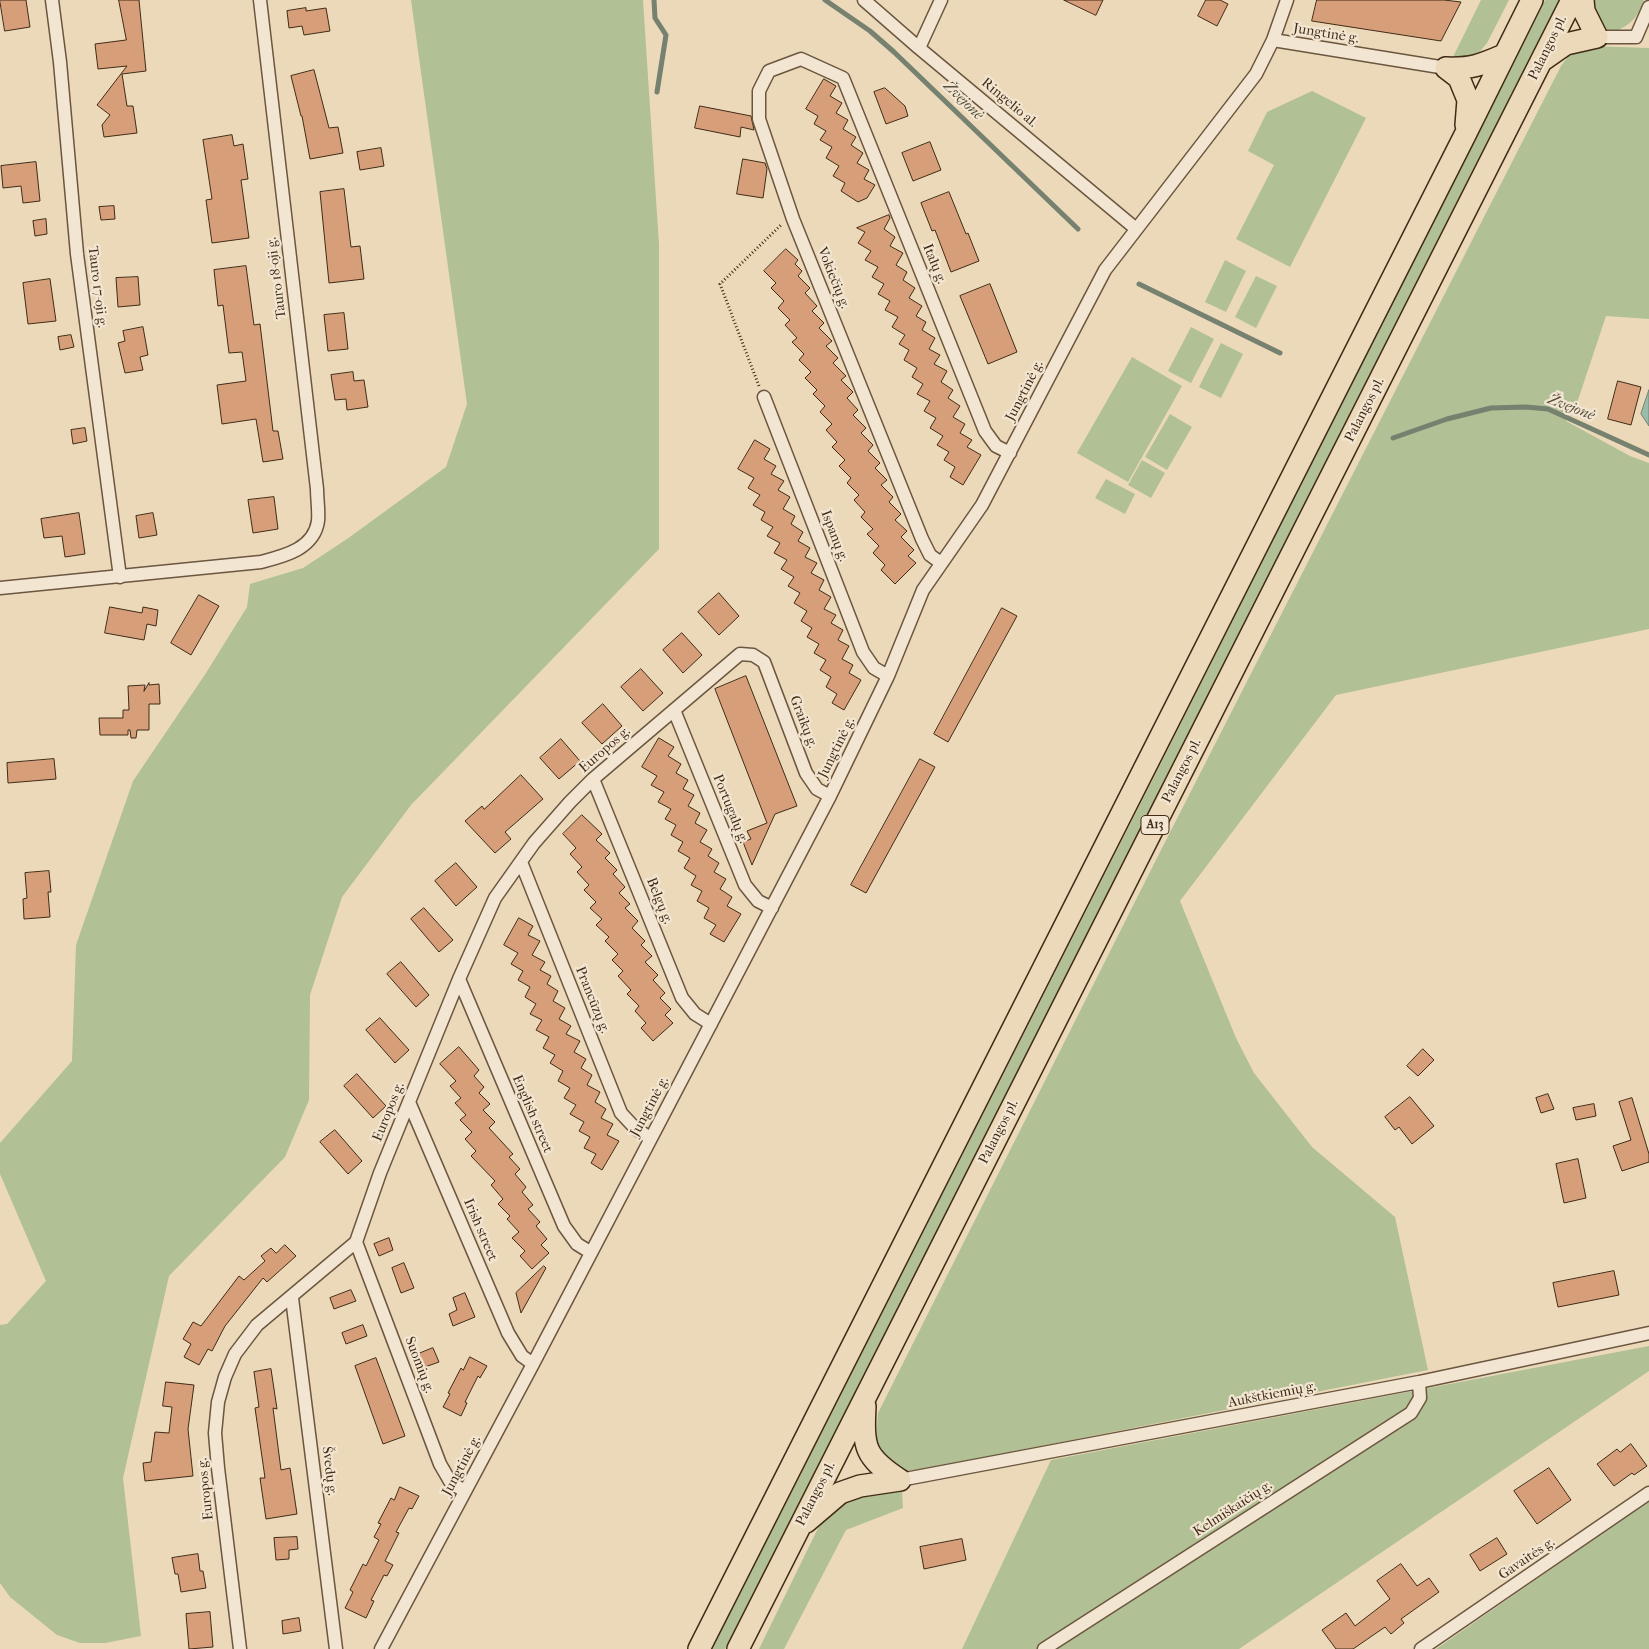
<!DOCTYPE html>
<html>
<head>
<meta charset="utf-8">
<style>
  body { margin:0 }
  canvas { display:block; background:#ebd9ba }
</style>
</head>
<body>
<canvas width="1649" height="1649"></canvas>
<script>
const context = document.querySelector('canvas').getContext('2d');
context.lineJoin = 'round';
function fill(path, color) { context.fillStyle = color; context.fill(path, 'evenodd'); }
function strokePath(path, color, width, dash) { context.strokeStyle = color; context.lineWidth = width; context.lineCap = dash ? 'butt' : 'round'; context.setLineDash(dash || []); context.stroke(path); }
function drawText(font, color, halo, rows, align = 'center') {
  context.font = font + ' "IM FELL French Canon",serif'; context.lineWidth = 4.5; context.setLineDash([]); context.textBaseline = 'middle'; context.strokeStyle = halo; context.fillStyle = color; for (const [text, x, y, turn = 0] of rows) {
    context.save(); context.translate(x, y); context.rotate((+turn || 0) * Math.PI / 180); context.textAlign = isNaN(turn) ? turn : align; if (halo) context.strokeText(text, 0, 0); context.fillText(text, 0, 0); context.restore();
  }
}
fill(new Path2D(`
  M411,0h232l16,245v304l-248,256 -69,92 -32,98 -1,105 -24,57 -116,119 -46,202 18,158 -36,7h-25l-23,-8 -47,-38 -10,-14v-258l7,-1 39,-43 -46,-107v-31l72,-82 4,-116 57,-164 73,-108 41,-66 3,-23 53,-16 44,-29 99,-72 21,-63z
  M1481,0h28l-22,43 -12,14 -23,2z
  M1545,0h16l-836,1649h-13l435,-858z
  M1595,0h49c-7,18 -12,24 -30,32 -3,-1 -9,-2 -12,-5 -7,-6 -11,-18 -7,-27z
  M1589,46l60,2v271l-43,-3 -28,84 -12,21 64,35 19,7v166l-313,66 -156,206 56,137 18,35 58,74 83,70 33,153 -509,100 -14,1 -23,-12 -6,-20 2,-26 282,-561 401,-786 9,-12z
  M1312,91l54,27 -76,149 -54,-28 38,-74 -26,-14 19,-39z
  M1225,260l21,11 -20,41 -21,-10z
  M1256,276l21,10 -21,42 -21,-11z
  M1191,327l23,12 -23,44 -23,-12z
  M1221,343l22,11 -22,44 -22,-11z
  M1132,357l50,29 -54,96 -51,-29z
  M1170,414l22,13 -25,43 -22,-13z
  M1142,460l23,13 -14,25 -23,-13z
  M1106,479l29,15 -10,20 -30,-16z
  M1649,1346v25l-410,278h-277l89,-189z
  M882,1490l20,1 1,17 -57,22 -62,119h-25l63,-129 13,-14 18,-9z
  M1649,1501v148h-213z`), '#b1c095');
const water = new Path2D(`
  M1649,390v36l-8,-12z`);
fill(water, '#9ba');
strokePath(water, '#76816f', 1);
strokePath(new Path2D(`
  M654,0l1,18 11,17 -9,57
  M825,0l45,31 24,21 184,177
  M1139,284l141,69
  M1393,438l54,-19 44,-11 35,-1 22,2 101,46`), '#76816f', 5);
const building = new Path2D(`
  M0,0h26l4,27 -25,4z
  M119,0h20l7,71 -24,3 5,32h6l4,27 -33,4 -2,-12 8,-10 -13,-10 30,-39 -29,3 -3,-25 31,-4z
  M1064,0h39l-7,15z
  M1206,0h14l8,4 -11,22 -19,-10z
  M1317,0h127l17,2 -20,39 -129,-20z
  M306,8v3l20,-3 4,23 -26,4 -2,-9 -13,2 -2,-17z
  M314,70l15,58 9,-1 5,26 -33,6 -8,-43h-1l-10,-40z
  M824,79l12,7 -6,10 12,7 -6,10 12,7 -5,9 13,8 -5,8 12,8 -6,10 12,7 -5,9 11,6 -8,13 -9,4 -17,-11 4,-8 -12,-7 6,-10 -13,-8 6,-11 -12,-7 6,-9 -12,-7 4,-8 -12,-7z
  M885,88l20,18 3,10 -22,8 -12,-32z
  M700,106l51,10 3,14 -13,-3 -1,10 -45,-9z
  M232,135l2,11 9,-2 5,35 -7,1 8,58 -37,5 -6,-43 6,-1 -9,-59z
  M930,142l11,28 -28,11 -11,-28z
  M381,148l3,18 -24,4 -3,-18z
  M743,159l22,4 2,6 -4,29 -26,-4z
  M36,162l4,39 -17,2 -2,-17 -18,2 -2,-22z
  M344,189l7,58 9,-1 4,33 -35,4 -9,-91z
  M949,192l17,42 2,-1 11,28 -28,11 -16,-42 -3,1 -11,-28z
  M114,206l1,13 -14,1 -2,-13z
  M889,215l1,3 -6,11 11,8 -5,9 13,7 -7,12 11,7 -4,8 12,8 -6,10 13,8 -6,10 10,6 -4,8 13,8 -6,11 11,6 -6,9 13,7 -6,11 12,8 -5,8 12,8 -7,11 12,7 -5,9 12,7 -5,7 14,8 -18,30 -13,-8 5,-10 -11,-7 5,-8 -12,-7 6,-9 -13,-8 6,-10 -12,-7 6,-10 -13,-7 6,-10 -11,-7 5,-9 -13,-8 5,-10 -10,-6 6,-9 -13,-8 6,-10 -13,-7 5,-9 -12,-7 6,-10 -12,-7 6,-10 -13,-7 6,-9 -13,-8 7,-11 -8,-4z
  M46,219l1,15 -12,2 -2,-15z
  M786,249l12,11 -3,4 7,7 -4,5 12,12 -5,5 12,13 -5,5 12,12 -5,5 13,13 -6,5 12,12 -5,5 13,13 -5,4 12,12 -6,6 11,12 -5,5 13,13 -5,5 12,12 -5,6 12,12 -5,5 12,12 -6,5 12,12 -4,5 12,12 -6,6 12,11 -6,6 13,13 -6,6 8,7 -21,21 -14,-14 4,-5 -12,-12 6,-7 -12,-12 6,-5 -12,-12 4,-5 -11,-12 5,-5 -12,-12 4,-5 -12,-12 6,-6 -13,-13 5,-5 -11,-12 6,-6 -12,-12 5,-6 -12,-12 4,-4 -12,-12 6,-6 -12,-12 5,-6 -12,-12 5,-4 -12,-13 5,-5 -12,-12 6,-7 -13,-13 5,-5 -12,-12z
  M246,266l8,59 6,-1 13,107h5l5,28 -20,3 -7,-43 -34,5 -5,-39 29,-4 -4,-29 -13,1 -6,-48 -5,1 -4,-36z
  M138,277l2,28 -22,2 -2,-29z
  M50,279l6,42 -28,3 -5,-41z
  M990,284l27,68 -29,12 -28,-68z
  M344,313l4,36 -20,2 -4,-36z
  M143,327l5,28 -8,2 3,13 -18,3 -7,-30 7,-2 -2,-10z
  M71,335l3,12 -14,3 -2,-13z
  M353,372l1,9 10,-1 4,27 -21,3 -1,-11 -11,1 -4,-25z
  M1618,381l23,6 -10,38 -23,-6z
  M85,428l2,13 -14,3 -2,-14z
  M755,440l15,9 -6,10 12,7 -5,8 13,7 -6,9 12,7 -7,12 12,7 -4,8 12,8 -5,9 12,7 -5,9 12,6 -6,10 13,7 -5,10 12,7 -7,12 12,6 -5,8 12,7 -5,10 11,6 -7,13 11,6 -4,8 12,7 -17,30 -12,-7 5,-9 -11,-7 5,-10 -11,-7 6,-10 -12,-7 5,-9 -12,-7 5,-9 -11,-7 6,-10 -13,-8 6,-10 -12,-7 6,-9 -13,-8 6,-9 -13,-7 6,-10 -13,-7 6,-9 -12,-7 4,-8 -12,-7 7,-10 -12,-7 6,-10 -16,-9z
  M274,497l4,32 -25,4 -5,-33z
  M79,513l6,41 -20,3 -3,-21 -18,2 -3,-19z
  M153,513l4,22 -18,3 -3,-22z
  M719,593l20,23 -20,19 -21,-23z
  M199,595l20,11 -28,49 -20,-12z
  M110,607l32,6 1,-6 15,3 -2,16 -9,-2 -3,16 -39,-7z
  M1002,608l15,8 -69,126 -14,-8z
  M682,633l20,22 -19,18 -20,-23z
  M641,669l22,24 -20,18 -22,-24z
  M746,676l51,130 -22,8 -23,51 -9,-23 8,-3 -4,-8 20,-8 -52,-134z
  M149,683v2l10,-1 1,20h-11v26h-12l-1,8h-5l-1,-8h-2v5h-28l-1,-17h24v-8h6l-1,-24 17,-1 -1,6z
  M603,704l19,22 -20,18 -20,-21z
  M659,738l15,9 -6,9 13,8 -5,9 12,7 -5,9 11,6 -6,11 12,7 -5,10 12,7 -7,12 12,7 -4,7 11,7 -5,9 12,7 -6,10 12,8 -5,9 14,8 -17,28 -14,-8 6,-9 -12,-7 5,-10 -12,-7 5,-10 -11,-6 5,-9 -12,-8 6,-10 -12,-7 5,-9 -12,-7 5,-10 -11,-6 6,-10 -13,-7 6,-10 -13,-7 6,-9 -15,-9z
  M561,739l19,22 -21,18 -19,-21z
  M54,759l2,20 -48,4 -1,-20z
  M920,759l15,8 -69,126 -15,-8z
  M521,775l22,24 -38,33 6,7 -16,14 -30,-32 17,-15 2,3z
  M582,815l20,19 -6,6 14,13 -5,5 12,12 -4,4 12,13 -6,6 11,11 -5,4 13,13 -6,7 13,13 -4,4 11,11 -7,6 13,13 -5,5 12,13 -5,5 11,11 -6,6 8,8 -20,18 -12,-13 5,-5 -11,-12 4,-5 -12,-12 4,-4 -13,-14 5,-5 -11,-11 6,-6 -13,-13 4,-4 -13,-12 6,-6 -12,-11 6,-6 -12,-12 5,-5 -12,-13 5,-5 -12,-13 6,-6 -13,-14z
  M456,863l21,24 -21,19 -21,-25z
  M49,871l2,21h-3l2,25 -26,2 -1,-20 4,-1 -2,-25z
  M424,908l29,32 -14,12 -28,-33z
  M519,918l14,8 -5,9 12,6 -8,14 13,7 -5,8 11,6 -4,8 11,7 -5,10 12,7 -6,11 12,7 -5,8 14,7 -6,11 12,7 -5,9 11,7 -5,10 13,7 -5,10 11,7 -5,9 12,6 -6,11 12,6 -17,29 -11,-7 5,-9 -12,-6 6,-11 -11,-6 5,-9 -14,-8 6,-9 -12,-7 6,-10 -12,-7 5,-10 -13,-8 5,-8 -12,-7 6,-11 -13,-7 6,-10 -12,-6 6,-10 -11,-7 5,-10 -12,-7 5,-9 -12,-7 7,-11 -14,-8z
  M401,962l28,33 -13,12 -29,-33z
  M380,1018l29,32 -14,13 -29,-33z
  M459,1047l20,23 -5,6 10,11 -5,6 11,11 -7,6 12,12 -6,6 24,26 -4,3 11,12 -5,5 11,13 -4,5 11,13 -5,4 12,13 -4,4 11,13 -6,6 8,8 -17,16 -12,-13 5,-5 -13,-13 7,-6 -12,-13 3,-3 -12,-12 5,-5 -12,-14 4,-4 -24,-25 5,-5 -11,-12 7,-7 -12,-12 6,-5 -11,-12 6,-5 -11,-12 6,-5 -16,-17z
  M1423,1049l11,11 -16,16 -11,-10z
  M357,1074l29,32 -13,12 -29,-32z
  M1548,1094l6,15 -13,4 -5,-15z
  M1410,1097l24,29 -22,18 -13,-17 -4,3 -10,-13z
  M1632,1098l17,56v8l-27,9 -9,-25 18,-6 -12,-38z
  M1594,1104l2,12 -20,4 -3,-12z
  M335,1130l27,31 -14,13 -28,-32z
  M1578,1159l8,39 -22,5 -8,-39z
  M389,1238l4,12 -14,6 -5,-12z
  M285,1245l11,11 -29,26 -4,-4 -38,48 -13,25 -4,-2 -9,16 -15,-8 7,-13 -8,-5 10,-17 8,4 38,-50 5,4 21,-19 -4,-5 10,-8 5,5z
  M404,1263l10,25 -13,5 -9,-25z
  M544,1266l2,2 -25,45 -5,-20z
  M1614,1271l5,24 -61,12 -5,-24z
  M351,1290l5,11 -22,8 -4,-11z
  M465,1293l10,24 -22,9 -4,-12 8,-4 -4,-12z
  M363,1325l4,11 -21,8 -4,-11z
  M433,1348l6,14 -17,6 -6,-13z
  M470,1357l17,9 -7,12 -2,-2 -13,26 2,1 -6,13 -18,-9 7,-13 -2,-1 13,-25 2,2z
  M376,1358l29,78 -22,8 -28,-78z
  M271,1369l6,40 -4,-1 8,62 9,-2 7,46 -31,5 -6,-41h5l-10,-70 4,-1 -5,-35z
  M166,1382l28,3 -6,44 5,47 -48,5 -2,-18 8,-1 4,-30 14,1 3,-26 -9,-1z
  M1631,1444l16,22 -13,9 -2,-2 -18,13 -17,-22 20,-15 3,3z
  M1549,1468l22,32 -34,24 -23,-33z
  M400,1487l19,9 -7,13 -3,-1 -13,24 3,1 -14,28 8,4 -6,11 -3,-1 -13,25 3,1 -8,17 -21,-10 8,-16 -3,-2 13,-26 3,2 13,-26 -5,-3 7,-13 -3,-1 13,-25 3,2z
  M297,1537l1,12 -9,1v9l-13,1 -2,-22z
  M1497,1538l10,16 -27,17 -10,-16z
  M962,1539l4,21 -42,9 -4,-22z
  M198,1554l2,17h3l3,17 -25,4 -3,-18h-3l-3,-16z
  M1401,1564l16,22 12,-8 10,14 -38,27 3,4 -13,11 -6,-7 -32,22h-17l-14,-19 24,-17 9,13 35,-27 -13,-18z
  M210,1612l3,35 -24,2 -3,-35z
  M299,1618l2,13 -18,3 -1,-13z`);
fill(building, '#d69f79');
strokePath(building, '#412b16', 1);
const minor = new Path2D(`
  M52,0l8,62 17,192 43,323
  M864,0l55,48 216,180
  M1597,37h39l13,-30
  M1273,40l14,-40
  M919,48l22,-48
  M764,397l99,255 11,16 14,8
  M941,563l-11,-8 -8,-16 -129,-320 -34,-100v-28l10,-20 32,-12 42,19 142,353 11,15 14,7
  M0,588l261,-26c23,-6 53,-13 57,-41 1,-10 -1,-22 -1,-32l-57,-489
  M674,710l71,175 13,16 14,7
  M593,779l89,219 13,16 16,10
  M521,862l100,251 14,15 15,10
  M459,979l105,247 13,18 13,8
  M409,1102l99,231 14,23 11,8
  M356,1242l84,222 11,19 14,8
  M292,1298l44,351
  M900,1480l519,-98 230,-49
  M240,1649l-22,-181 -3,-35 3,-31 7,-25 10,-23 22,-29 99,-83 24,-69 79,-194 36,-81 39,-55 36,-41 23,-23 147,-125 13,1 11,7 42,111 11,16 13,7
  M381,1649l152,-285 297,-568 58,-120 35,-86 59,-85 123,-235 151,-196 17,-34 173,28
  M1044,1649l367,-236 9,-15 -1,-16
  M1421,1649l228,-156`);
const trunk = new Path2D(`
  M1543,60l23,-16 31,-7 -13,-26 -1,-11
  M1446,68l13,10 9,22 -2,25
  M1446,68c25,1 35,-3 58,-13
  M865,1406c-2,41 -1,51 35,74
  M806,1522l34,-29 20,-7 40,-6
  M699,1649l766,-1514 67,-135
  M738,1649l834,-1649`);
strokePath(minor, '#6c563f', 15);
strokePath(trunk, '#412b16', 24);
strokePath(new Path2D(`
  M759,386l-39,-102 61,-59`), '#412b16', 3, [1, 2.5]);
strokePath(minor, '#f2e6d2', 12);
strokePath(trunk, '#ebd9ba', 21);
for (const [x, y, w] of [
  [1155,825,28]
]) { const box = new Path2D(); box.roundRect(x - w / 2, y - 9.5, w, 19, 4); context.fillStyle = '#f2e6d2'; context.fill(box); strokePath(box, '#412b16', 1); }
drawText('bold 12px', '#412b16', null, [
  ["A13",1155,825]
]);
drawText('14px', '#412b16', '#f2e6d2', [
  ["Jungtinė g.",1326,34,9],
  ["Palangos pl.",1548,48,-64],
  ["Ringelio al.",1009,103,40],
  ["Italų g.",934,264,68],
  ["Tauro 18-oji g.",277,278,-97],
  ["Vokiečių g.",833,278,68],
  ["Tauro 17-oji g.",97,287,83],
  ["Jungtinė g.",1025,391,-63],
  ["Palangos pl.",1365,410,-63],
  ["Ispanų g.",834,536,69],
  ["Graikų g.",803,722,69],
  ["Jungtinė g.",837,748,-64],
  ["Europos g.",605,750,-41],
  ["Palangos pl.",1182,771,-63],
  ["Portugalų g.",730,809,68],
  ["Belgų g.",659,901,68],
  ["Prancūzų g.",592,1000,68],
  ["Jungtinė g.",650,1107,-62],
  ["Europos g.",389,1112,-68],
  ["English street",532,1114,67],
  ["Palangos pl.",999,1132,-63],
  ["Irish street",480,1230,67],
  ["Suomių g.",419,1365,69],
  ["Aukštkiemių g.",1272,1395,-11],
  ["Jungtinė g.",462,1466,-62],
  ["Švedų g.",329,1471,83],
  ["Europos g.",206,1489,-96],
  ["Palangos pl.",816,1494,-63],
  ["Kelmiškaičių g.",1233,1509,-33],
  ["Gavaitės g.",1527,1559,-34]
]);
drawText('italic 15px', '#574f3b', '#f2e6d2', [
  ["Žvejonė",963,101,44],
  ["Žvejonė",1571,408,21]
]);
</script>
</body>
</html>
